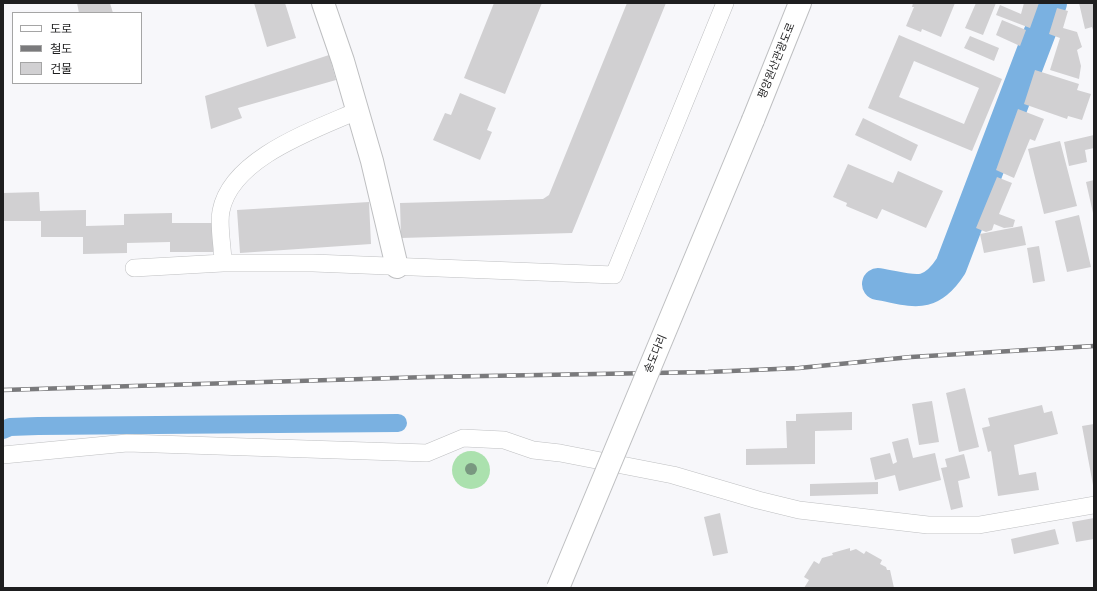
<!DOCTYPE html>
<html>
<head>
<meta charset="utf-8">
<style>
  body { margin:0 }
  #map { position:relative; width:1097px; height:591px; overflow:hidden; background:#f7f7fa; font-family:Poppins,"Noto Sans KR",sans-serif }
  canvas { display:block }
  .frame { position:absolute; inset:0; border:4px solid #1e1e1f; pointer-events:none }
  .legend { position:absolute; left:12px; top:12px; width:130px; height:72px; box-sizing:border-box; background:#fff; border:1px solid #a5a5a5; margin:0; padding:5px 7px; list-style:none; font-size:12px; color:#1e1e1f }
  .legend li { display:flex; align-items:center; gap:8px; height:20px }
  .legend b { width:20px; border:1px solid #a5a5a5 }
</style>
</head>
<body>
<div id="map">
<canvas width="1097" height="591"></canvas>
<div class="frame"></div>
<ul class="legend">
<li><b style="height:5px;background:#fff"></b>도로</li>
<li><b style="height:5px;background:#7a7a7c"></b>철도</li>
<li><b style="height:11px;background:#d1d0d2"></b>건물</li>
</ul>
</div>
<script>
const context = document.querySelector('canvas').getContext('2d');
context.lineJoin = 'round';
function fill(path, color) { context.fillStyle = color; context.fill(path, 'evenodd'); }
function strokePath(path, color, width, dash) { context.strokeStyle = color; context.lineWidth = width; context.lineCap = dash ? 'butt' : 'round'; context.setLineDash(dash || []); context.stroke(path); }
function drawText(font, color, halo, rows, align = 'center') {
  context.font = font + ' Poppins,"Noto Sans KR",sans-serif'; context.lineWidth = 3; context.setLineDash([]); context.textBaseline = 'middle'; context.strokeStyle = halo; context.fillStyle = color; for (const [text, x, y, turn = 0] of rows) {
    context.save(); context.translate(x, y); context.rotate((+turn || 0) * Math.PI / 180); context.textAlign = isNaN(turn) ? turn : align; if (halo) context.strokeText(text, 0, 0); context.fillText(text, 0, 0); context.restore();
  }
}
fill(new Path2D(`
  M452 470a19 19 0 1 1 38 0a19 19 0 1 1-38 0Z`), '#abe1ae');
strokePath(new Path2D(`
  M3,430l7,-3 28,-1 360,-3`), '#7ab1e1', 18);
strokePath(new Path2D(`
  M878,284c35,6 51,16 73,-18l100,-263`), '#7ab1e1', 32);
fill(new Path2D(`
  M77,3h33l3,10h-34z
  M254,3h31l11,35 -29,9z
  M494,3h48l-37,91 -41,-16z
  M627,3h39l-94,230 -171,5 -1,-35 143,-4 6,-4z
  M913,3h42l-14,34 -19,-8 -1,3 -15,-6 8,-19h-2z
  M976,3h20l-13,32 -18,-7z
  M1024,3h15l-9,25 -34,-13 4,-10 21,9z
  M1079,3h15v30l-2,-6 -7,2z
  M1057,8l11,3 -5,17 14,4 5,15 -5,3 4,16 -2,13 -29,-9 10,-32 -11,-4z
  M1002,20l24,10 -6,16 -24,-11z
  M899,35l103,44 -30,72 -104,-43zM914,61l65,27 -15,36 -65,-27z
  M970,36l29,12 -5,13 -30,-13z
  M329,55l7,25 -98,28 4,10 -31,11 -6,-33z
  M1035,70l44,14 -2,6 14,4 -9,26 -14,-4 -1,3 -43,-15z
  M460,93l36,15 -9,22 5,2 -12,28 -47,-20 12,-27 6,2z
  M1018,109l26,10 -9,22 -5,-2 -16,39 -18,-8z
  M863,118l55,27 -7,16 -56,-26z
  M1094,135v13l-9,2 2,12 -18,4 -5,-24z
  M1060,141l17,65 -33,8 -16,-65z
  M848,164l45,19 5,-12 45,20 -17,37 -44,-19 -5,10 -31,-13 1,-3 -14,-6z
  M997,177l15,6 -13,31 16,6 -2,7 -9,1 -10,-4 -2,6 -6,2 -10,-4z
  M1094,180v33h-1l-7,-31z
  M39,192l1,19 46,-1v16l38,-1v-11l48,-1v10h41v29h-43v-10l-43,1v10l-44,1v-17h-42v-16h-38v-28z
  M369,202l2,42 -131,9 -3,-43z
  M1079,215l12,52 -24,5 -12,-51z
  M1022,226l4,19 -42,8 -4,-19z
  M1039,246l6,35 -12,2 -6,-35z
  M965,388l14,59 -20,5 -13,-59z
  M932,401l7,41 -20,3 -7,-41z
  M1042,405l2,8 8,-2 6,23 -44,11 5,30 17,-3 3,18 -41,6 -7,-45 -3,1 -6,-24 8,-2 -2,-8z
  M852,412v18l-37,1v33l-69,1v-16l41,-1 -1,-27h10v-7z
  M1094,424v61h-1l-11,-59z
  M908,438l5,20 22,-5 6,27 -42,11 -4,-16 -20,5 -5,-22 20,-5 3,11 4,-2 -5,-20z
  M964,454l6,24 -12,3 5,26 -12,3 -10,-42 6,-1 -2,-8z
  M878,482v12l-68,2v-12z
  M720,513l8,40 -15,3 -9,-39z
  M1094,518v21l-18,3 -4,-20z
  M1055,529l4,15 -45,10 -3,-15z
  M850,548v3l6,-2 8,5 2,-3 16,9 -2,4 6,3 1,3h3l4,18h-90l5,-8 -5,-3 10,-16 5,3 3,-6 11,-3 -1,-2z`), '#d1d0d2');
const street = new Path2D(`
  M223,263c0,-15 -5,-38 -2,-52 10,-53 93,-81 136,-100
  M134,268l89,-5h90l301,12 111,-272
  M3,455l124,-12 300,10 36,-15 41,2 29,10 27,3 113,22 85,25 41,10 129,15h51l115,-20`);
const secondary = new Path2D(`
  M323,3l20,58 29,100 25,106`);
const highway = new Path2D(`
  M753,120l47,-117`);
strokePath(street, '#bebfc1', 18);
strokePath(secondary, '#bebfc1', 24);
strokePath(highway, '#bebfc1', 24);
strokePath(street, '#fff', 17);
strokePath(secondary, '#fff', 22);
strokePath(highway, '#fff', 22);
const rail = new Path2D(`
  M3,390l425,-13 280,-5 91,-4 112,-11 183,-11`);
strokePath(rail, '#7a7a7c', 4.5);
strokePath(rail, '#fff', 3, [9]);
const highwayBridge = new Path2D(`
  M558,588l195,-468`);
strokePath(highwayBridge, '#bebfc1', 24, []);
strokePath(highwayBridge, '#fff', 22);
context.fillStyle = '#799880';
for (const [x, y] of [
  [471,469]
]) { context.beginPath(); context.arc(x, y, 6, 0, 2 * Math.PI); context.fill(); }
drawText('11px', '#1e1e1f', '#fff', [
  ["평양원산관광도로",777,61,-68],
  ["송도다리",656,354,-67]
]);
</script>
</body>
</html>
